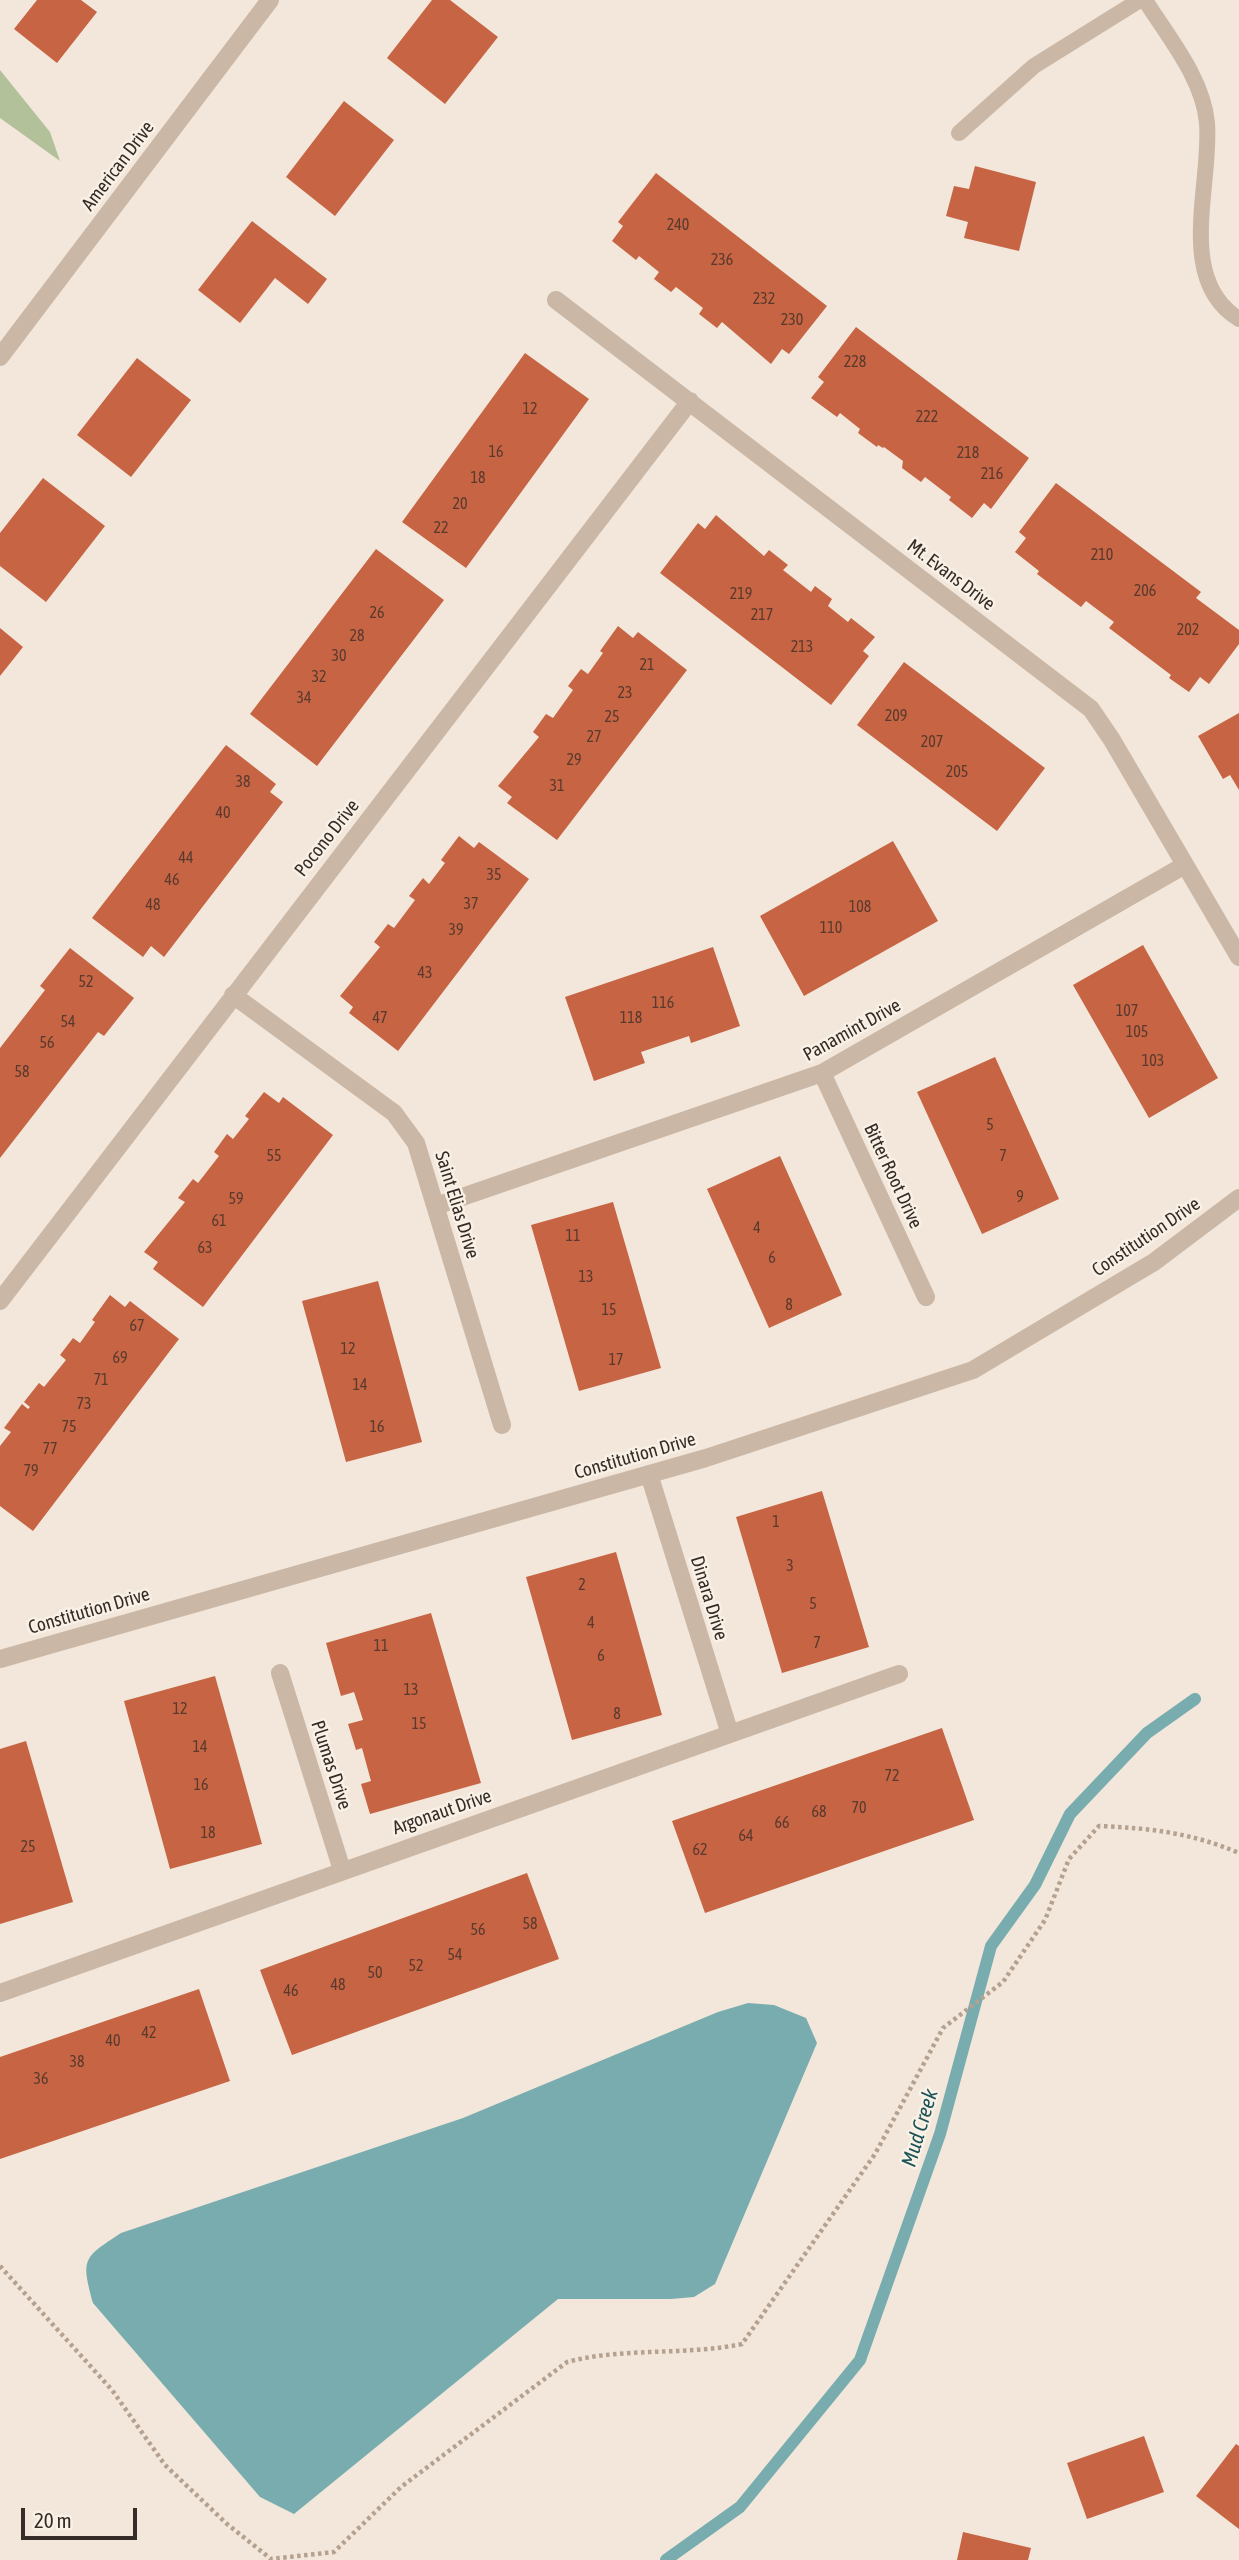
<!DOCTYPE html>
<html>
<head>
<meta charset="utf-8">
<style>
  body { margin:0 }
  #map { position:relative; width:1239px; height:2560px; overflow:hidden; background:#f2e7da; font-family:"Asap Condensed",sans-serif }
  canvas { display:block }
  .scale { position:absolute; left:21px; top:2508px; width:116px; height:32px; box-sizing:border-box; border:4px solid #362c27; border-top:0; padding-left:9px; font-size:21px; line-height:24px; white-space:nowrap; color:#362c27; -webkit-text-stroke:5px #f9f1e6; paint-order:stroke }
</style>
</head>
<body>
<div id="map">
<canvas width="1239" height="2560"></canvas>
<div class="scale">20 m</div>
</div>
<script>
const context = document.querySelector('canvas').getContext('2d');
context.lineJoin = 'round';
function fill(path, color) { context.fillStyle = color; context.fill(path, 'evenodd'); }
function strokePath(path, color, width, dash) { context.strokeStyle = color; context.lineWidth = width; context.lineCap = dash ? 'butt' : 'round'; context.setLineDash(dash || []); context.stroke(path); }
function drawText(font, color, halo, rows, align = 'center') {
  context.font = font + ' "Asap Condensed",sans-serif'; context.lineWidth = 5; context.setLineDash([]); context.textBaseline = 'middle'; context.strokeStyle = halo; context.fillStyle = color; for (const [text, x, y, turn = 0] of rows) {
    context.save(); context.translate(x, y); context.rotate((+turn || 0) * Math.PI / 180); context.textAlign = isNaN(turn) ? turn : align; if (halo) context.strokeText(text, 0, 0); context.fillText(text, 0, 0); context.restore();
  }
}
fill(new Path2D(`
  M0,70l50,62 10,29 -60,-43z`), '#b3c19a');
fill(new Path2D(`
  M748,2003l26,2 32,13 11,25 -102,241 -21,13 -23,2h-113l-264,215 -34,-17 -167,-194c-12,-45 -10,-45 28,-70l342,-115 255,-106z`), '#79acaf');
strokePath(new Path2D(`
  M666,2560l74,-53 120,-147 80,-226 51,-188 44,-61 35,-71 77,-81 48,-34`), '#79acaf', 12);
fill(new Path2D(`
  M37,0h44l16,12 -40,51 -43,-34z
  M432,0h18l48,37 -53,67 -58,-46z
  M344,101l50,39 -59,76 -49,-39z
  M975,166l61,16 -17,69 -55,-13 4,-16 -22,-6 8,-30 15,3z
  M656,173l171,133 -38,48 -7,-5 -11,15 -49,-42 -5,6 -18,-14 4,-6 -27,-21 -5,5 -17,-13 5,-7 -20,-16 -3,4 -24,-19 11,-15 -5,-4z
  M252,221l75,58 -19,25 -33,-26 -35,45 -42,-33z
  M856,327l173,131 -38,51 -7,-6 -12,15 -23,-18 2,-3 -26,-20 -4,5 -19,-14 1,-7 -19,-14 -1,1 -5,-3 -1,2 -19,-14 2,-4 -20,-16 -3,4 -26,-19 13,-16 -6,-5z
  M525,353l64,46 -123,169 -64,-46z
  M137,358l54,42 -60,77 -54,-42z
  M43,478l62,48 -59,76 -46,-36v-33z
  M1056,483l145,109 -5,6 43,32v14l-30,40 -9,-7 -11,15 -20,-14 2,-3 -62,-47 5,-6 -28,-21 -5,6 -44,-33 2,-3 -24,-19 11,-14 -7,-6z
  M716,515l48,41 5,-6 19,15 -5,5 28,22 4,-6 17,13 -4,7 20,16 3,-4 24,19 -12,14 6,5 -38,49 -171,-132 38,-50 7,6z
  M376,549l68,51 -127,166 -67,-52z
  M618,626l15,12 5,-6 49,38 -130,170 -50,-37 5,-6 -14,-11 41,-49 -6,-5 13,-18 7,4 20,-28 -5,-4 13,-17 7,5 15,-21 -3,-2z
  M0,628l23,19 -23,29z
  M904,662l141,106 -48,63 -140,-106z
  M1239,713v77l-9,-15 -7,4 -25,-43z
  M226,745l50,39 -6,8 13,10 -119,155 -13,-11 -8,11 -51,-39z
  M459,836l15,12 5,-6 50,37 -131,172 -49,-38 4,-6 -13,-11 40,-49 -6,-5 14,-18 6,4 21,-28 -6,-4 14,-18 6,6 16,-21 -4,-3z
  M893,841l45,80 -134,75 -44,-80z
  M1143,945l75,133 -69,40 -76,-133z
  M713,947l27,79 -49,17 -2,-7 -48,16 4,11 -51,18 -29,-84z
  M70,948l64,50 -30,38 -6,-4 -98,126v-110l45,-58 -5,-4z
  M995,1057l64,142 -77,35 -65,-142z
  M264,1092l15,11 4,-6 50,38 -130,172 -50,-38 5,-7 -14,-10 41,-50 -7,-4 15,-19 5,4 21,-27 -5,-4 13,-18 6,5 16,-20 -4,-3z
  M780,1156l62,139 -73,33 -62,-139z
  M613,1202l48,166 -82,23 -48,-166z
  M378,1281l44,161 -76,20 -44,-161z
  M110,1295l15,12 5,-6 49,38 -146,192 -33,-25v-60l11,-14 -7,-4 18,-24 6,5 2,-2 -6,-5 15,-19 5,4 22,-27 -6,-5 13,-17 7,5 15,-21 -3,-2z
  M822,1491l47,156 -87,26 -46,-156z
  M616,1552l46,163 -90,25 -46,-163z
  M431,1613l50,170 -111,31 -9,-30 10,-3 -9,-33 -6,2 -8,-26 15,-4 -9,-28 -13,4 -15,-53z
  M215,1676l47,168 -92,25 -46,-168z
  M942,1728l32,92 -269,93 -33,-92z
  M26,1741l47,161 -73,22v-175z
  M527,1873l32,86 -267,96 -32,-85z
  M199,1989l31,92 -230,78v-102z
  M1144,2436l20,56 -77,27 -20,-56z
  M1236,2444l3,2v83l-43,-33z
  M963,2532l68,16 -3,12h-71z`), '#c66443');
strokePath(new Path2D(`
  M0,2266l112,124 53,75 62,59 44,35 63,-7 67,-65 166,-125c57,-15 117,-6 175,-18l133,-190 68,-126 60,-46 42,-62 24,-61 30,-33c51,2 93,7 140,27`), '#b5a190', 4.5, [3.5, 3.5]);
strokePath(new Path2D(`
  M1145,0c23,37 58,78 62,123 5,61 -32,157 32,196
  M959,133l75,-67 106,-66`), '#cab7a6', 16);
strokePath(new Path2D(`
  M556,300l535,409 21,31 127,217
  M233,995l161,118 22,30 86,282
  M822,1073l104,224
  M436,1206l386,-133 363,-208
  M0,1301l690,-900
  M649,1474l81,260
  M0,1659l706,-201 267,-88 181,-108 85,-64
  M280,1673l62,197
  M0,1993l899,-319`), '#cab7a6', 18);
strokePath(new Path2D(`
  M0,357l270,-357`), '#cab7a6', 18);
drawText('16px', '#5a3a2e', null, [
  ["240",678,225],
  ["236",722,260],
  ["232",764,299],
  ["230",792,320],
  ["228",855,362],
  ["12",530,409],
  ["222",927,417],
  ["16",496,452],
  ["218",968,453],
  ["216",992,474],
  ["18",478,478],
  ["20",460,504],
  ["22",441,528],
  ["210",1102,555],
  ["206",1145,591],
  ["219",741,594],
  ["26",377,613],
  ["217",762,615],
  ["202",1188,630],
  ["28",357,636],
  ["213",802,647],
  ["30",339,656],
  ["21",647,665],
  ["32",319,677],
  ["23",625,693],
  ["34",304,698],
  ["209",896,716],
  ["25",612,717],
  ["27",594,737],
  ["207",932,742],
  ["29",574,760],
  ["205",957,772],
  ["38",243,782],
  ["31",557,786],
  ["40",223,813],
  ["44",186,858],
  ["35",494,875],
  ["46",172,880],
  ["37",471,904],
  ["48",153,905],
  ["108",860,907],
  ["110",831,928],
  ["39",456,930],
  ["43",425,973],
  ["52",86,982],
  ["116",663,1003],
  ["107",1127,1011],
  ["47",380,1018],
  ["118",631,1018],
  ["54",68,1022],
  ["105",1137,1032],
  ["56",47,1043],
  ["103",1153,1061],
  ["58",22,1072],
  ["5",990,1125],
  ["55",274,1156],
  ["7",1003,1156],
  ["9",1020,1197],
  ["59",236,1199],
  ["61",219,1221],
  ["4",757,1228],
  ["11",573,1236],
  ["63",205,1248],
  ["6",772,1258],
  ["13",586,1277],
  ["8",789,1305],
  ["15",609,1310],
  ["67",137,1326],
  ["12",348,1349],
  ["69",120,1358],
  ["17",616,1360],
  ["71",101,1380],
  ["14",360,1385],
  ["73",84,1404],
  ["75",69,1427],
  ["16",377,1427],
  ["77",50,1449],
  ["79",31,1471],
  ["1",776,1522],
  ["3",790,1566],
  ["2",582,1585],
  ["5",813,1604],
  ["4",591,1623],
  ["7",817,1643],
  ["11",381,1646],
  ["6",601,1656],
  ["13",411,1690],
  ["12",180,1709],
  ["8",617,1714],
  ["15",419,1724],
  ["14",200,1747],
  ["72",892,1776],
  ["16",201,1785],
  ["70",859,1808],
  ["68",819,1812],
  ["66",782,1823],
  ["18",208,1833],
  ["64",746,1836],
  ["25",28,1847],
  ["62",700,1850],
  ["58",530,1924],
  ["56",478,1930],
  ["54",455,1955],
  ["52",416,1966],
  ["50",375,1973],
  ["48",338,1985],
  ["46",291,1991],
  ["42",149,2033],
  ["40",113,2041],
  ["38",77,2062],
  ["36",41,2079]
]);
drawText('19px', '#362c27', '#f9f1e6', [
  ["American Drive",118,166,-53],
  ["Mt. Evans Drive",951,575,37],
  ["Pocono Drive",327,838,-52],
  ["Panamint Drive",852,1030,-29],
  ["Bitter Root Drive",893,1176,65],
  ["Saint Elias Drive",457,1205,73],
  ["Constitution Drive",1146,1237,-34],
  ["Constitution Drive",635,1456,-16],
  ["Dinara Drive",709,1598,73],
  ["Constitution Drive",89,1611,-16],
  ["Plumas Drive",331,1765,72],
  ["Argonaut Drive",442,1812,-19]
]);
drawText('italic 21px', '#1c5357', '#f9f1e6', [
  ["Mud Creek",920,2128,-73]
]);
</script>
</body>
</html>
